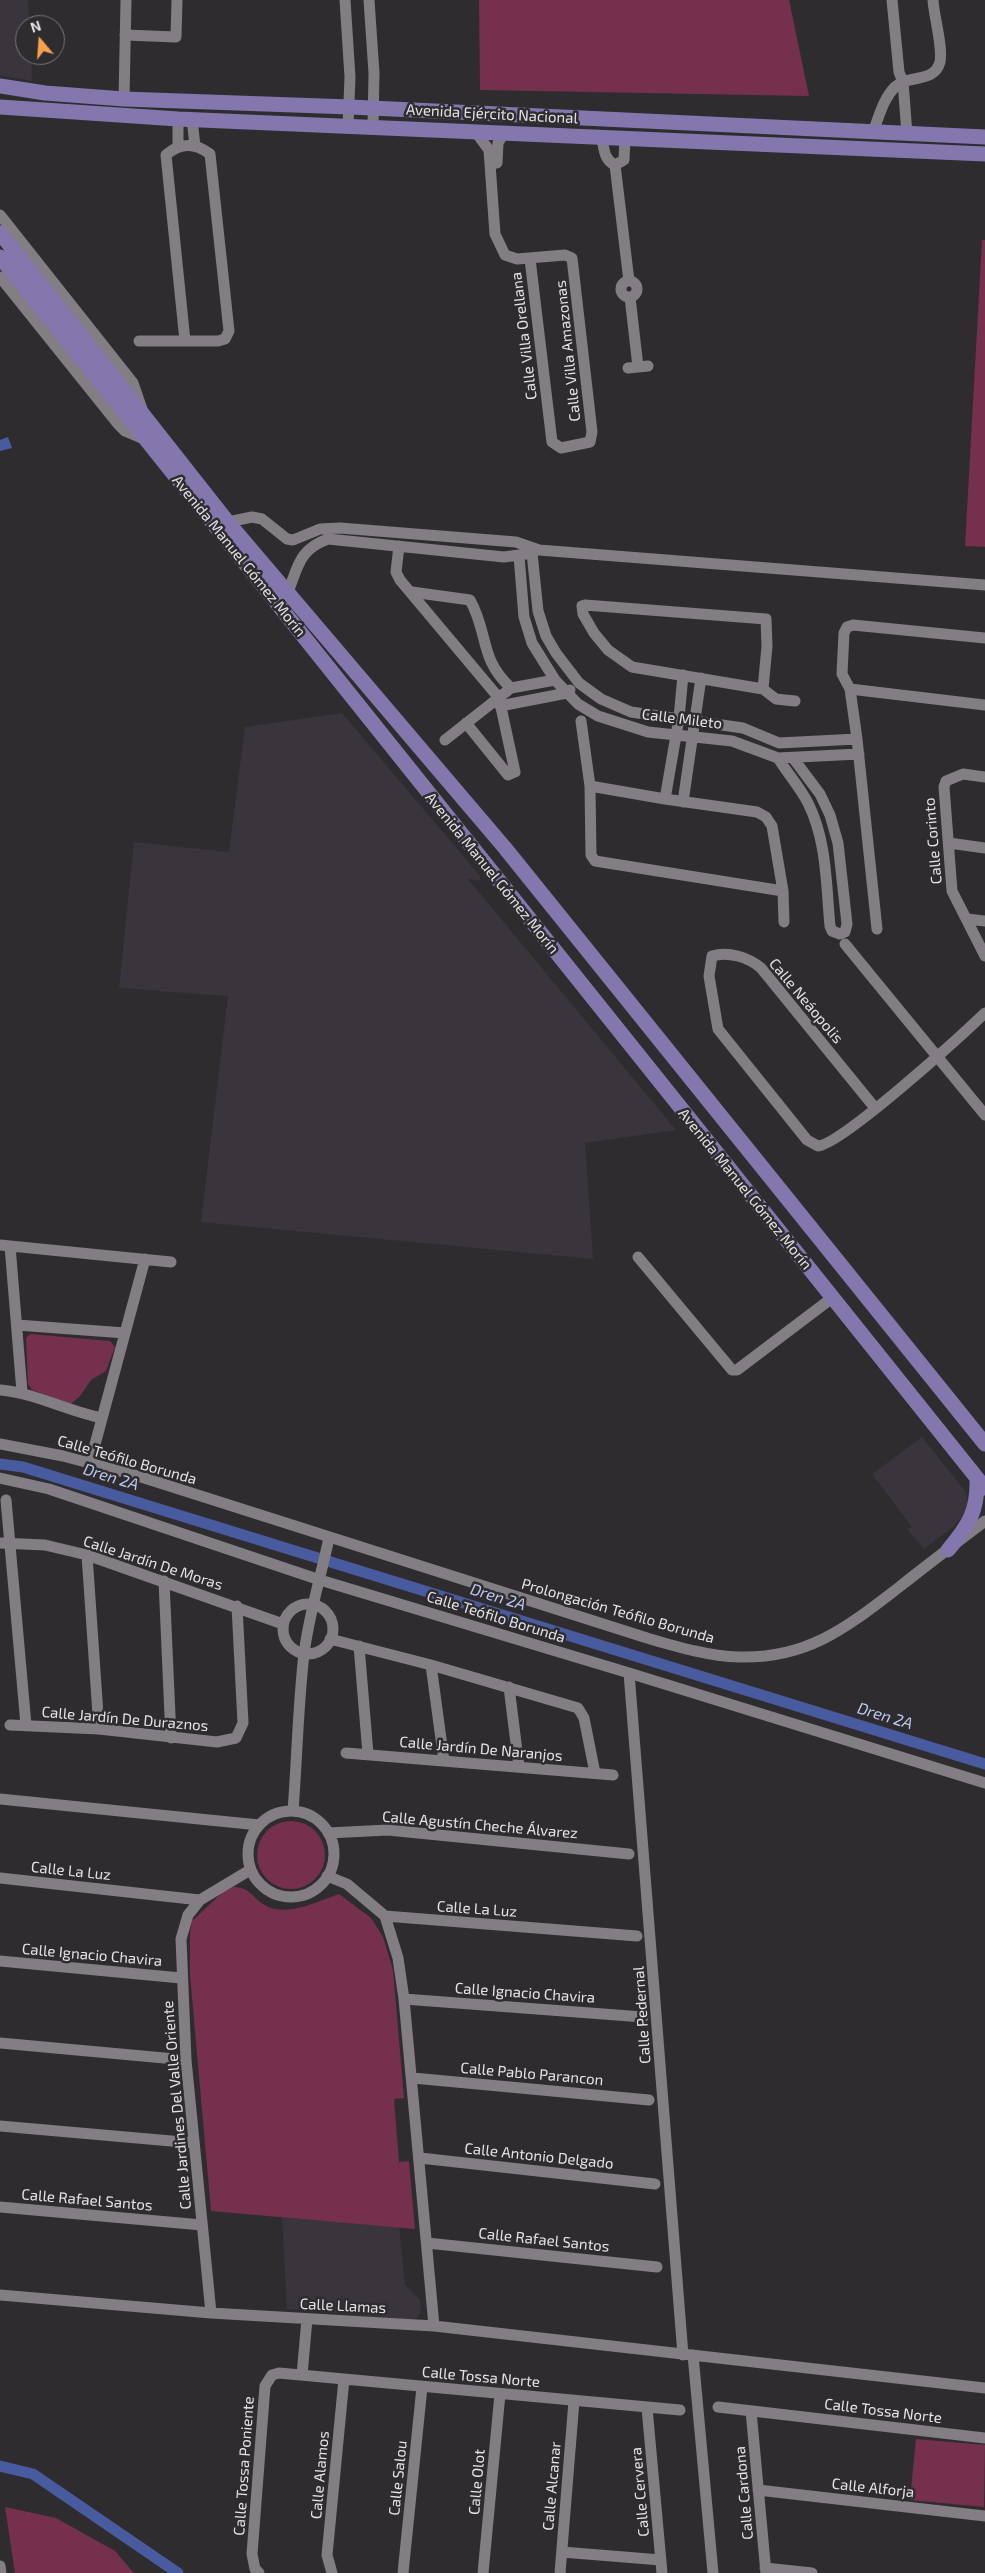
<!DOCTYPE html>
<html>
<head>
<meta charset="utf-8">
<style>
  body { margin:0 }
  #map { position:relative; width:985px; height:2573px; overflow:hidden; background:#2f2c30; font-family:"Exo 2",sans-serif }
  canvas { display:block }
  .north { position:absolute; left:15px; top:15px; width:50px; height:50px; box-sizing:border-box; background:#2f2c30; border:1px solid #777578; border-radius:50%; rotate:342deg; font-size:14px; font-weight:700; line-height:20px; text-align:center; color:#e4e2e5 }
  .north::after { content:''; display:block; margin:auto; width:18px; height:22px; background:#f9a04c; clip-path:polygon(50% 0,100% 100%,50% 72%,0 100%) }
</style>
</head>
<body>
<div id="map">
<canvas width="985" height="2573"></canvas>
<div class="north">N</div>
</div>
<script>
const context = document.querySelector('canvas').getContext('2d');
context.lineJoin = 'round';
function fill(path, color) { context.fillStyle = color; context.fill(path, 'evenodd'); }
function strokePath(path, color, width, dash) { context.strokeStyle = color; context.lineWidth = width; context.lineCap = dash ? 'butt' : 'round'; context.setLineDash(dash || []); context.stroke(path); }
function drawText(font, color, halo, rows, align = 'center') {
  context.font = font + ' "Exo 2",sans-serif'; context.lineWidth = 5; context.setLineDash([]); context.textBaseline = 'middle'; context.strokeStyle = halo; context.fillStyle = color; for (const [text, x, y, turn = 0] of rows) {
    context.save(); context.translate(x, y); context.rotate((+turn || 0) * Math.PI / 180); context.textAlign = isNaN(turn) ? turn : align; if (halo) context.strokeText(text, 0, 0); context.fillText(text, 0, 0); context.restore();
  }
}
fill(new Path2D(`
  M0,0h28l1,25h-4v30h6l1,26 -32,-6z
  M342,713l139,164 -2,3 -11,-1 208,251 -91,13 8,116 -392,-37 27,-226 -109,-8 15,-146 95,10 16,-125z
  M922,1437l43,54 5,17 -17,19 -29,22 -17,-20 5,-2 -40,-53z
  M282,2217l117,10 6,58 15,15 1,13 -6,7 -128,-11z`), '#3a343d');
fill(new Path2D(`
  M479,0h310l20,96 -329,-6z
  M982,240h3v307l-20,-1z
  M30,1334l80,7 5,6 -9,24 -15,9 -11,16 -9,8 -39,-14 -4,-6 -2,-46z
  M257 1855a34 34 0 1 1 68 0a34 34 0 1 1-68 0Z
  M233,1887c15,0 19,9 30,17 23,15 54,-3 76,-10l32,24 12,19 10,33 11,128 -10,1 5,63 10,-1 6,68 -204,-18 -21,-236v-42l2,-12 31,-29z
  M916,2439l69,6 -1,62 -74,-7z
  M5,2507l51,11 59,33 19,22h-119z`), '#74304c');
fill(new Path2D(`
  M8,437l4,11 -12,3v-11z`), '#495b9f');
strokePath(new Path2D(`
  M0,1464l23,3 962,297
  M0,2466l33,8 145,99`), '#495b9f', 11);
strokePath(new Path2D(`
  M345,0l5,77 -2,48
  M369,0l5,73 -1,53
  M892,0l7,72 4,10 4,52
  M125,35l51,2 1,-37
  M124,99l2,-99
  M178,119v28
  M192,119l3,27
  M475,131l14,19 6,84 10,21 12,4 48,-4 7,3 20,174 -2,10 -29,6 -9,-6 -22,-183
  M873,132c6,-15 10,-33 22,-45 13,-13 39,-3 45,-25 3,-15 -6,-45 -7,-62
  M602,138c2,11 2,22 13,27l9,-5 1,-22
  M497,163l1,-20 6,-10
  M615,165l14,116
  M0,215l133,168 9,26
  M0,277l118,147 7,7 21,9
  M621 289a8 8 0 1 1 16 0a8 8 0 1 1-16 0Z
  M630,297l8,70
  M139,341h79l7,-2 4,-8 -19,-177c-15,-11 -29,-12 -44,1l19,186
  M628,368l20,-2
  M228,522l24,-5 10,2 25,20 6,1 27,-11 20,-1 176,14 23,8 446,35
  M399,546l-3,26 4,8 99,118 16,74 -7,3 -42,-52
  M532,553l6,58 8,25 10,17 23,30 22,16 30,13 112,16 36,15 78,-4
  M519,556l5,61 8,26 23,37 23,24 20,12 50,16 84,9 46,17 81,-4
  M412,592l58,8c19,34 9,59 41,88
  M283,597l5,-5c10,-25 11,-43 40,-53l176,18 22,-3
  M763,689l4,-43 -1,-27 -181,-14 -3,1 1,8 11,19 14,17 24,17 131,22 13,10 19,2
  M850,689l135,16
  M500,706l67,-13 3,-3
  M581,721l9,65 1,69 4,6 188,30
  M445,740l66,-52 44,-8
  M778,758c9,15 22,29 30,45 19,38 18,81 22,123l2,5 8,3 5,-2 2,-8 -9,-81 -8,-28 -10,-21 -27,-36
  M985,777l-22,-3 -17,7 -2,6 8,104 33,65
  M590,786l75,13 92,13 9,5 6,9 11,65 1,31
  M665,799l14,-81 4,-43
  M683,802l18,-124
  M949,843l36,5
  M967,919l18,2
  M877,929l-20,-190 -7,-50 -8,-15 2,-41 3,-6 6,-2 132,13
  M845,944l140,171
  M875,1108l-114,-140c-13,-11 -33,-17 -49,-12l-3,20 9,53 89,111 11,6c24,-2 143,-110 167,-133
  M0,1245l171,17
  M10,1246l12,146
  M638,1257l94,113h5l95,-72
  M17,1325l108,8
  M0,1390c36,3 67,21 102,28
  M0,1444l63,12 75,20 509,162c31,9 61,18 92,19 69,2 108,-30 159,-69 29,-23 58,-45 87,-67
  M90,1463l55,-204
  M0,1478l49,11 271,91 309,93 356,110
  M6,1500l20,225
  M0,1543l45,2 42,10 196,69
  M87,1555l12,174
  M164,1581l7,157
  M283 1629a25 25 0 1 1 50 0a25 25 0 1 1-50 0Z
  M330,1639l101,26 147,43 6,10 11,55
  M359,1646l9,108
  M431,1665l13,96
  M629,1673l54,682
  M509,1687l10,80
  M10,1725l89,4 118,13 19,-4 7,-15 -6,-117
  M346,1753l267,22
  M0,1799l259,26
  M293,1811c4,-52 5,-105 11,-157 5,-40 17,-78 25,-116
  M248 1854a43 43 0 1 1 86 0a43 43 0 1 1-86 0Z
  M328,1833l60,-3 241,24
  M327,1876l20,8 38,32 252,20
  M0,1878l200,22
  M385,1916l13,42 6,41 30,327
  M0,1961l181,17
  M404,1999l239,18
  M0,2043l186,17
  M413,2078l236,22
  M0,2126l194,17
  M420,2158l235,26
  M0,2207l202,18
  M427,2243l230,24
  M0,2295l211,18 223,13 551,62
  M211,2313l-25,-253 -5,-121 7,-24 12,-15 50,-30
  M693,2355l20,218
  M302,2375l5,-56
  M718,2407l267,31
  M647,2408l15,165
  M751,2411l15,162
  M758,2490l227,26
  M562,2552l99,8
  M0,2566l1,7
  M765,2568l47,5
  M259,2573l-4,-4 -3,-15 13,-168 7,-11 7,-2 401,37
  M332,2573l-5,-18 17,-176
  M403,2573l19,-186
  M483,2573l17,-179
  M560,2573l14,-172`), '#827e83', 11);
strokePath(new Path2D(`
  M0,86l45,7 79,6 226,8 635,30
  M0,107l178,12 807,35
  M0,233l226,287 279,328 480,596
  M0,257l985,1231
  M948,1550c21,-25 30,-39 29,-72`), '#8477ae', 15);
drawText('15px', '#e4e2e5', '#2f2c30', [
  ["Avenida Ejército Nacional",492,114,3],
  ["Calle Villa Orellana",524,336,-97],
  ["Calle Villa Amazonas",568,351,-96],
  ["Avenida Manuel Gómez Morín",239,556,51],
  ["Calle Mileto",682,719,7],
  ["Calle Corinto",933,841,-95],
  ["Avenida Manuel Gómez Morín",492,873,51],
  ["Calle Neáopolis",806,1001,50],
  ["Avenida Manuel Gómez Morín",745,1189,51],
  ["Calle Teófilo Borunda",127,1460,16],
  ["Calle Jardín De Moras",153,1563,18],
  ["Prolongación Teófilo Borunda",618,1611,16],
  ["Calle Teófilo Borunda",496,1617,17],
  ["Calle Jardín De Duraznos",125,1719,5],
  ["Calle Jardín De Naranjos",481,1749,5],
  ["Calle Agustín Cheche Álvarez",480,1825,5],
  ["Calle La Luz",71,1871,6],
  ["Calle La Luz",477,1909,4],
  ["Calle Ignacio Chavira",92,1955,5],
  ["Calle Ignacio Chavira",525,1993,4],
  ["Calle Pedernal",642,2015,-94],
  ["Calle Pablo Parancon",532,2074,5],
  ["Calle Jardines Del Valle Oriente",177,2105,-95],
  ["Calle Antonio Delgado",539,2156,6],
  ["Calle Rafael Santos",87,2200,5],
  ["Calle Rafael Santos",544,2240,6],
  ["Calle Llamas",343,2306,3],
  ["Calle Tossa Norte",481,2377,5],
  ["Calle Tossa Norte",883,2411,7],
  ["Calle Tossa Poniente",244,2466,-86],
  ["Calle Alamos",320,2475,-85],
  ["Calle Salou",398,2478,-84],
  ["Calle Olot",477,2482,-85],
  ["Calle Alcanar",552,2486,-85],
  ["Calle Alforja",873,2488,6],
  ["Calle Cervera",640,2492,-95],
  ["Calle Cardona",744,2493,-95]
]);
drawText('italic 16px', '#bcc9f0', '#2f2c30', [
  ["Dren 2A",111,1477,17],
  ["Dren 2A",498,1597,17],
  ["Dren 2A",885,1716,17]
]);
</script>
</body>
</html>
